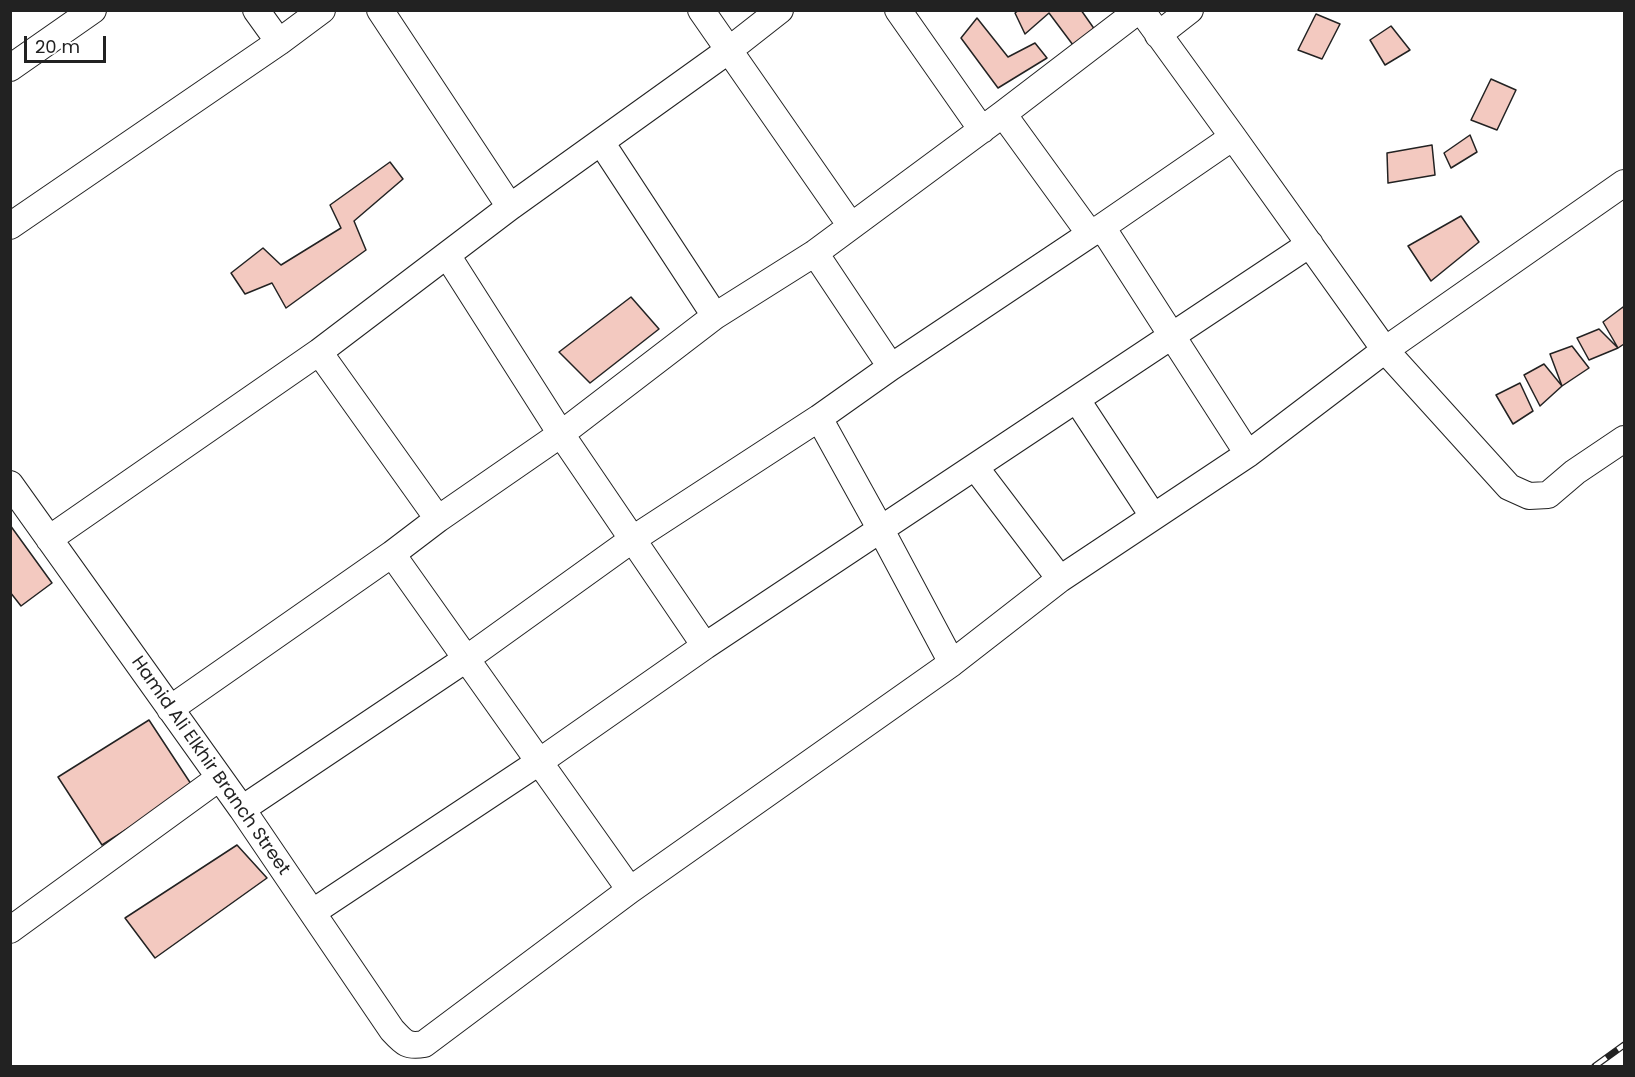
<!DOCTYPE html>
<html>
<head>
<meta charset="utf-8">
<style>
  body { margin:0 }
  #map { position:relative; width:1635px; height:1077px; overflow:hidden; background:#fff; font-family:Poppins,sans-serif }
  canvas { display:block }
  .frame { position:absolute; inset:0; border:12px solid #222; pointer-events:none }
  .scale { position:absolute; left:24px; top:36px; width:82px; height:27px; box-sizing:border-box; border:3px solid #222; border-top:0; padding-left:8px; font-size:18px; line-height:21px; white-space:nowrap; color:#222; -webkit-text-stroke:4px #fff; paint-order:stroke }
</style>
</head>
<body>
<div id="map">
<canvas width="1635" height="1077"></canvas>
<div class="frame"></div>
<div class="scale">20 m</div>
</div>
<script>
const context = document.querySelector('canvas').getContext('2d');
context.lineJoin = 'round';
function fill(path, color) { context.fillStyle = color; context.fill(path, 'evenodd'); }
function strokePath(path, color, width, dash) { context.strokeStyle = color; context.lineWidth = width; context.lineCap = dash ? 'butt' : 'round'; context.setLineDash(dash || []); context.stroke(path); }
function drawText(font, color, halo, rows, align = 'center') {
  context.font = font + ' Poppins,sans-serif'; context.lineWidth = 4.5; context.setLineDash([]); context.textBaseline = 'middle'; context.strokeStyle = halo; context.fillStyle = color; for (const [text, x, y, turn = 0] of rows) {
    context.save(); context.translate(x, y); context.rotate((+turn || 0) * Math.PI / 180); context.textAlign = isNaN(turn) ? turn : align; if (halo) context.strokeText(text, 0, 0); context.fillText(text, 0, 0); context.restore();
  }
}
const building = new Path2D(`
  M1019,10h62l26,37 -19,18 -39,-52 -24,21 -10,-21z
  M1316,14l24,10 -18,35 -24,-9z
  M977,18l31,39 27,-14 12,15 -49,30 -37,-50z
  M1391,26l19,24 -25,15 -15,-25z
  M1491,79l25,11 -19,40 -26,-10z
  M1470,135l7,17 -26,16 -7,-15z
  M1432,145l3,30 -47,8 -1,-30z
  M390,162l13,17 -49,42 12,29 -80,58 -14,-25 -27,11 -14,-21 32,-25 18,17 60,-37 -11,-23z
  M1461,216l18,26 -48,39 -23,-35z
  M631,297l28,32 -69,54 -31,-31z
  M1623,307l1,2v35l-6,4 -15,-26z
  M1599,329l19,19 -29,12 -12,-22z
  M1572,346l17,22 -27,18 -12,-32z
  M1544,364l18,22 -22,20 -16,-31z
  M1520,383l13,28 -20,13 -17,-29z
  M10,525l42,58 -31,23 -11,-14z
  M149,720l44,67 -91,58 -44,-68z
  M237,845l30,33 -112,80 -30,-40z`);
fill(building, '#f3c9c0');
strokePath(building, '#222', 1.5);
const minor = new Path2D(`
  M256,10l23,32
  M380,10l130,197
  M701,10l150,216
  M898,10l84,120
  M1141,10l92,127 152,213 124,137 20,9 19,-1 27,-23 49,-33
  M1158,35l32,-25
  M10,68l83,-58
  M1003,114l87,120
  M601,142l114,174
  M10,226l269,-184 43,-32
  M1102,227l146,227
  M815,253l76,114
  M447,255l114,179 144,212
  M319,352l119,167
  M1077,400l76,116
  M819,418l62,112 71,133
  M975,467l85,112
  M10,484l232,325 150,221c12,13 15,17 32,14l206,-154 322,-227 108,-84 188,-125 137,-104 239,-167
  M49,539l270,-187 191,-145 219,-157 51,-40
  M392,554l238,336
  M170,709l222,-155 46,-35 123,-85 154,-118 100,-63 188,-139 136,-104
  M242,809l224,-150 167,-120 186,-121 72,-51 199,-133 12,-7 131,-90
  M313,912l226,-150 166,-116 605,-402
  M10,930l209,-152`);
strokePath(minor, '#222', 28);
strokePath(minor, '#fff', 26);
const rail = new Path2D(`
  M1595,1066l29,-21`);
strokePath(rail, '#222', 7);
strokePath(rail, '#fff', 4.5, [14]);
drawText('18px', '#222', '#fff', [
  ["Hamid Ali Elkhir Branch Street",210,766,55]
]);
</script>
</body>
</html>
